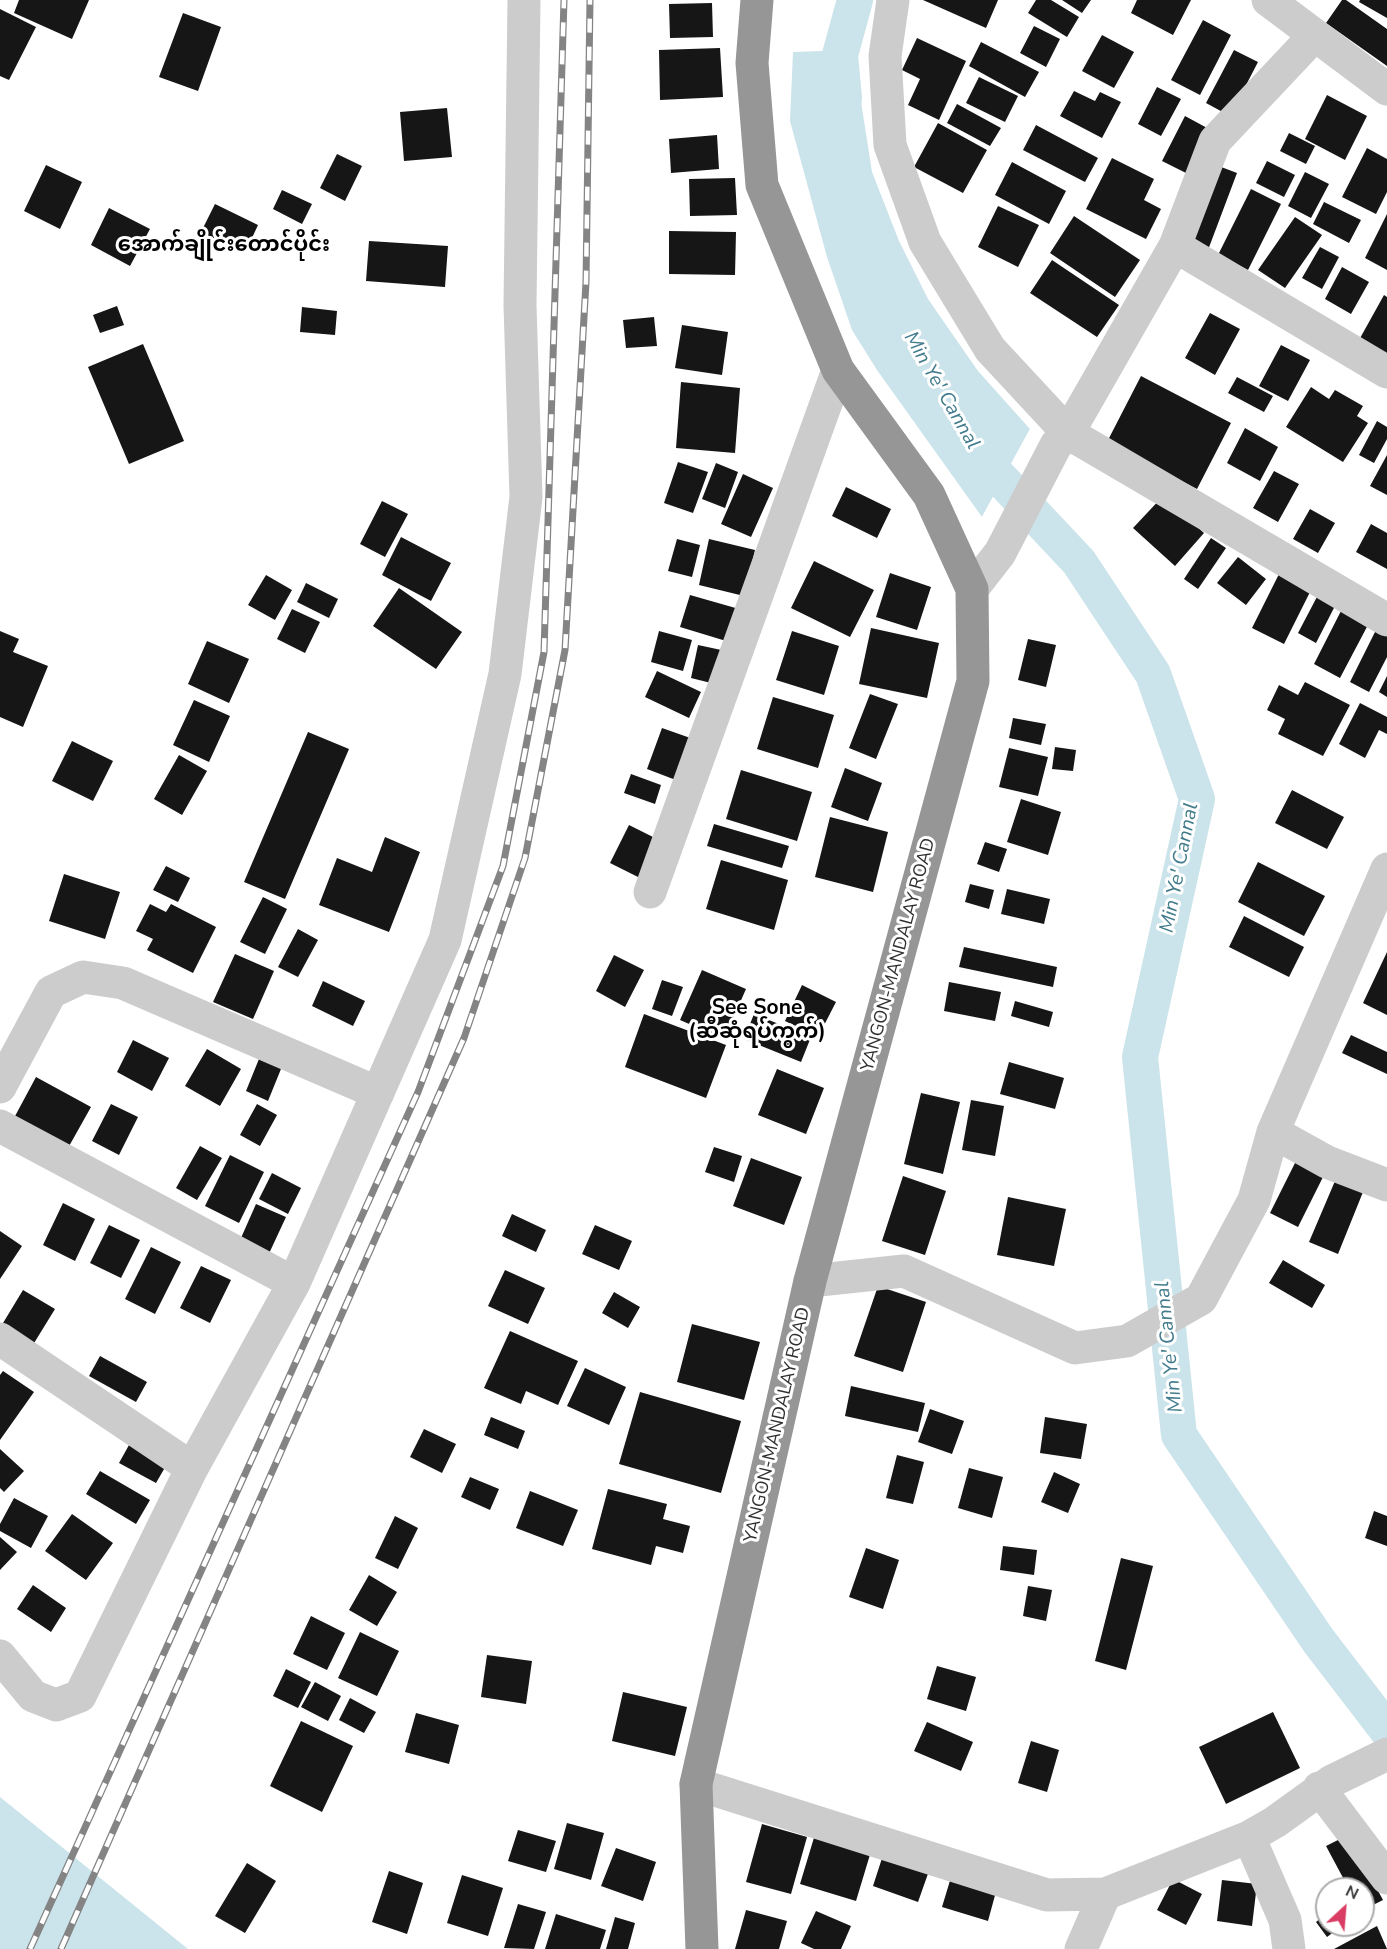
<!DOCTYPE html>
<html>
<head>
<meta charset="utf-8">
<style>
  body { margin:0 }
  #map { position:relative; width:1387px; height:1949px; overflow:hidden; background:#fff; font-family:"Nunito Sans",sans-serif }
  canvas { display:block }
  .north { position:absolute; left:1315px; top:1877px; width:60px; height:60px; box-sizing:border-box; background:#fff; border:2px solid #acacac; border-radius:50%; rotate:26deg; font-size:16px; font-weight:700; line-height:24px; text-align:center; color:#2f2f2f }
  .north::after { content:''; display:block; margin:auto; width:21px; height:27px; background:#da3d64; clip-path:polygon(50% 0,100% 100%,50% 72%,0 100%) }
</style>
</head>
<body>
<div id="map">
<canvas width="1387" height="1949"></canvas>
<div class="north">N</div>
</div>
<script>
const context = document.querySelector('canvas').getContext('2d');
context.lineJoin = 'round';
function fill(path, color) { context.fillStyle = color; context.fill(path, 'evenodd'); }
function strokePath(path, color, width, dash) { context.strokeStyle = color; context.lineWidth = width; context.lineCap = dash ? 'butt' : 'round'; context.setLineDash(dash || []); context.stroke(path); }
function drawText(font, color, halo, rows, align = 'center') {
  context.font = font + ' "Nunito Sans","Noto Sans Myanmar",sans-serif'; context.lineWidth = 6; context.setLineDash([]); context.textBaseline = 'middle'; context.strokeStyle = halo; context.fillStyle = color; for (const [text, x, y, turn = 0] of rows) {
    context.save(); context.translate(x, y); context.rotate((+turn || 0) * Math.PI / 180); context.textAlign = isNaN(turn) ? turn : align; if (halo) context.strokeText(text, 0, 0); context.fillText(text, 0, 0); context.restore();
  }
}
fill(new Path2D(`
  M853,50l19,122 27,69 29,58 50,72 52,58 -48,88 -105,-147 -25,-40 -25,-73 -37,-136 3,-69z
  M0,1797l188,152h-188z`), '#cbe3ea');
fill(new Path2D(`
  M1030,429l2,2 -48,88 -2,-2z`), '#fff');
strokePath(new Path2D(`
  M844,98l-4,-43 15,-55
  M969,445l110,117 74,112 44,125 -57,258 39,378 139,205 69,90`), '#cbe3ea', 36);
fill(new Path2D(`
  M19,0h70l-17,39 -58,-26z
  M923,0h75l-12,28z
  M1036,0h15l28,17 -12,20 -39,-24z
  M1062,0h29l-9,13z
  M1137,0h54l-18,35 -42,-22z
  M1342,0h4l41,29v37l-61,-43z
  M1360,0h27v18l-28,-16z
  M712,3l1,34 -43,1 -1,-34z
  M0,9l36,18 -27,53 -9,-4z
  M183,13l38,14 -23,64 -39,-14z
  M1203,20l28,15 -31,60 -29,-15z
  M1034,26l26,13 -14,28 -26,-14z
  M1102,35l32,17 -20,36 -32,-17z
  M917,38l49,23 -27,59 -31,-15 12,-26 -18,-9z
  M981,42l58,30 -14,25 -56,-31z
  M720,48l3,49 -63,3 -1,-50z
  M1234,50l24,12 -28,54 -24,-13z
  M979,77l39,19 -13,26 -39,-19z
  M1157,87l24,12 -20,37 -23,-12z
  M1074,91l21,10 5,-9 21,10 -19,36 -42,-22z
  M1327,95l40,21 -22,44 -40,-21z
  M957,104l44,24 -11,18 -43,-23z
  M447,108l5,49 -48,4 -4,-49z
  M1185,116l24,13 -23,44 -24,-12z
  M938,123l49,27 -24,43 -49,-26z
  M1036,125l62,33 -13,24 -62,-32z
  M1289,133l26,13 -9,18 -26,-13z
  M717,135l2,34 -48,4 -2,-34z
  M1367,148l20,11v33l-11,22 -34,-17z
  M337,154l25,12 -17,35 -25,-13z
  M1112,158l42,21 -10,21 17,9 -15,30 -60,-30z
  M1267,161l28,14 -11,22 -28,-14z
  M1012,162l54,29 -17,33 -54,-29z
  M46,165l36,17 -22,47 -36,-18z
  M1216,165l21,8 -29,77 -21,-7z
  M1305,172l24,12 -18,34 -23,-12z
  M735,178l2,37 -47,1 -1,-37z
  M1251,189l30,15 -33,66 -30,-15z
  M282,190l30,14 -10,20 -29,-15z
  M1324,202l37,18 -12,23 -36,-19z
  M215,204l43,21 -13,28 -44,-21z
  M998,206l41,19 -21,42 -40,-20z
  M109,208l41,21 -20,37 -39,-21z
  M1387,214v56l-22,-12z
  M1074,216l66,44 -25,37 -65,-44z
  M1295,217l27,18 -37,53 -27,-18z
  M669,231l67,1 -1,43 -66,-1z
  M369,241l79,5 -3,41 -79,-6z
  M1320,247l19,10 -17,32 -20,-11z
  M1052,260l67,45 -22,32 -67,-44z
  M1342,267l27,15 -18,32 -26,-15z
  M1384,295l3,2v70l-33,-18z
  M117,306l7,19 -24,8 -7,-18z
  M302,307l35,4 -2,24 -35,-3z
  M1210,313l30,16 -25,46 -30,-17z
  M654,317l3,29 -31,2 -3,-28z
  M682,325l46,7 -6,43 -47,-7z
  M143,344l41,97 -55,23 -41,-97z
  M1281,345l29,15 -22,41 -29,-15z
  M1141,376l90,47 -34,66 -90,-47z
  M1237,377l36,19 -9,16 -36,-19z
  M681,382l59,6 -5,65 -59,-5z
  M1311,387l18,12 6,-9 28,16 -6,10 11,7 -25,39 -57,-35z
  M1377,421l10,6v12l-13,24 -15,-8z
  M1245,428l33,19 -18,34 -33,-18z
  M1387,455v40l-17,-9z
  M678,462l30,10 -15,41 -29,-10z
  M716,463l22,9 -13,36 -23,-9z
  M1274,471l25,13 -21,38 -25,-14z
  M743,474l30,14 -22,49 -30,-13z
  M846,487l45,22 -14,29 -45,-22z
  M1163,496l41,37 -29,33 -42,-38z
  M382,501l26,13 -23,43 -25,-13z
  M1310,509l25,14 -17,30 -25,-14z
  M1371,524l16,9v36l-31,-17z
  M401,537l50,26 -20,38 -49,-26z
  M1211,538l15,10 -28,41 -14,-10z
  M677,539l23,6 -8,32 -24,-6z
  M709,539l46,11 -11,46 -45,-11z
  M1238,557l28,22 -20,26 -29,-22z
  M814,561l60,29 -24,47 -59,-29z
  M1280,572l32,16 -28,56 -32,-16z
  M890,573l41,14 -14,43 -41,-13z
  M266,575l26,15 -17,30 -27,-15z
  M306,583l32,16 -9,19 -32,-16z
  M399,588l63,44 -26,37 -63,-43z
  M1319,593l18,9 -21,41 -18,-10z
  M690,595l56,16 -10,33 -56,-17z
  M292,609l28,13 -15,31 -28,-14z
  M1342,609l27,14 -29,55 -26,-14z
  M1378,626l9,4v27l-18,35 -19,-10z
  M871,628l68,15 -12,55 -68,-14z
  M0,631l19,8 -6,13 35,14 -25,61 -23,-10z
  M659,631l33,9 -9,31 -32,-9z
  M792,631l47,15 -15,49 -48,-15z
  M1028,639l28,6 -10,42 -28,-7z
  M207,641l42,18 -20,44 -41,-19z
  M698,645l28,6 -7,34 -28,-7z
  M657,671l44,21 -12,26 -44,-21z
  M1387,676v21l-8,-5z
  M1305,682l45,23 -27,51 -45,-22 7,-15 -18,-9 12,-25 19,10z
  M870,694l28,10 -22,55 -27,-11z
  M773,697l61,18 -16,53 -61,-19z
  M194,700l36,16 -21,46 -36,-17z
  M1360,703l27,14v17l-8,-4 -14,28 -26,-14z
  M1013,718l33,6 -5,21 -32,-7z
  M662,728l34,12 -15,42 -34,-13z
  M308,732l41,17 -64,150 -41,-17z
  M72,741l41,20 -20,40 -41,-20z
  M1055,747l21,3 -3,21 -21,-2z
  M1009,748l39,9 -10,39 -39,-9z
  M179,755l28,16 -25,44 -28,-16z
  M845,768l37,15 -14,38 -37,-14z
  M741,770l71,22 -15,49 -71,-22z
  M631,774l30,11 -6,19 -31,-11z
  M1292,790l52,27 -17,32 -52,-26z
  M1021,799l40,13 -13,43 -41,-13z
  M830,817l58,15 -15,60 -58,-15z
  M714,824l75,22 -7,22 -75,-22z
  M629,825l34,17 -19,38 -34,-17z
  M385,837l35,15 -31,80 -70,-27 18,-47 35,14z
  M985,842l22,7 -8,23 -22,-8z
  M721,860l67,20 -14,50 -68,-21z
  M1258,862l67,34 -21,40 -66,-34z
  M166,866l24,12 -12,24 -25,-12z
  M64,874l56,18 -15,47 -56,-18z
  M970,884l24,6 -5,19 -24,-7z
  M1007,889l43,10 -6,25 -43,-10z
  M263,897l24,12 -22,45 -25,-12z
  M150,904l16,8 5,-8 45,23 -23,46 -46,-23 6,-11 -17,-8z
  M1244,916l60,31 -15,30 -60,-30z
  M298,929l20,11 -20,37 -20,-10z
  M964,947l93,20 -4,20 -94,-20z
  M1387,952v63l-24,-12z
  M235,954l39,17 -21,48 -40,-17z
  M614,955l30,15 -19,37 -29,-16z
  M702,970l44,19 -22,50 -44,-19z
  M662,980l21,7 -11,29 -20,-7z
  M323,981l42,20 -12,25 -41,-20z
  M949,982l52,10 -6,29 -51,-10z
  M802,985l34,17 -18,35 -33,-16z
  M1015,1001l38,11 -4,15 -38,-11z
  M644,1014l82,31 -20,53 -81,-31z
  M754,1014l57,23 -10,25 -57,-23z
  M1351,1035l36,17v22l-45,-21z
  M133,1040l36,18 -17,33 -35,-19z
  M207,1049l34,20 -21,37 -35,-20z
  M261,1054l22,10 -15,37 -22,-10z
  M1009,1062l55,16 -9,31 -55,-15z
  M777,1069l47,19 -18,46 -48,-19z
  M36,1077l55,30 -23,41 -54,-30z
  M921,1093l39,9 -17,72 -39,-10z
  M971,1100l33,6 -9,50 -33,-6z
  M111,1104l27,13 -19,38 -27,-14z
  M257,1104l20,11 -17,31 -20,-11z
  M200,1146l22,12 -25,42 -21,-12z
  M714,1147l28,9 -8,26 -29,-10z
  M230,1155l34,17 -25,51 -34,-17z
  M751,1158l51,19 -18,48 -51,-19z
  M1297,1159l28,14 -27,54 -28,-14z
  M272,1173l29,15 -13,26 -29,-15z
  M903,1176l43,15 -21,64 -43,-14z
  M1335,1181l28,11 -25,62 -29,-12z
  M1008,1197l58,12 -12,57 -57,-11z
  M63,1203l32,16 -20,42 -32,-16z
  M256,1204l30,13 -20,43 -29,-13z
  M512,1214l34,16 -10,22 -34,-16z
  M109,1225l31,15 -19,38 -31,-15z
  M595,1225l37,16 -13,29 -37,-16z
  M0,1231l22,15 -22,33z
  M151,1247l30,15 -26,52 -30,-15z
  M1283,1260l42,25 -13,23 -43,-25z
  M201,1266l30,14 -21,43 -30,-15z
  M505,1270l40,18 -17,36 -40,-18z
  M878,1286l48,16 -23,70 -49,-16z
  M23,1290l32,19 -24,39 -31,-20z
  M614,1292l26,15 -12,21 -26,-15z
  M692,1324l68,18 -16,58 -67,-18z
  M510,1331l68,30 -20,44 -32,-14 -5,13 -37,-16z
  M100,1356l47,26 -11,20 -47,-26z
  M585,1368l41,19 -17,38 -42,-19z
  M3,1371l31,21 -34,48v-65z
  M851,1386l74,17 -7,29 -73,-16z
  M640,1392l101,29 -20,72 -102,-29z
  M930,1409l34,12 -12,33 -34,-12z
  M491,1417l34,14 -7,18 -34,-14z
  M1045,1417l42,7 -6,35 -41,-6z
  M424,1429l32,15 -14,29 -32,-16z
  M134,1436l37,21 -15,26 -37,-20z
  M0,1449l24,22 -20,21 -4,-4z
  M897,1455l27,7 -11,42 -27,-6z
  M969,1468l34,9 -11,41 -34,-10z
  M100,1471l50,29 -14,24 -50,-30z
  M1054,1472l26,12 -12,29 -27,-11z
  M470,1477l29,12 -9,21 -29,-13z
  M608,1489l59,15 -4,15 27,7 -7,27 -27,-7 -5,19 -59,-16z
  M530,1491l48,19 -15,36 -47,-18z
  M14,1498l34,18 -17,32 -31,-17v-7z
  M1374,1511l13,5v30l-22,-8z
  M72,1514l41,29 -27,37 -41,-29z
  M395,1516l23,12 -20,41 -23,-11z
  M0,1537l17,15 -17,18z
  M1003,1546l34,4 -3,25 -34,-5z
  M866,1548l33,12 -16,49 -34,-12z
  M1121,1558l32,8 -27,104 -31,-9z
  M369,1575l28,17 -20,34 -28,-16z
  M33,1585l33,23 -15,24 -34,-23z
  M1028,1586l24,4 -6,31 -23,-5z
  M311,1616l34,17 -18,37 -34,-16z
  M360,1632l39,19 -22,45 -39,-18z
  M487,1655l45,6 -6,43 -45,-7z
  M937,1666l39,11 -10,34 -39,-12z
  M286,1669l25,13 -13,26 -25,-12z
  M315,1682l26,14 -13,25 -27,-14z
  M623,1692l64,15 -12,49 -63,-15z
  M350,1698l26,14 -12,21 -25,-13z
  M1273,1712l27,56 -74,36 -27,-57z
  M416,1713l43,12 -10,39 -44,-12z
  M301,1721l52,25 -31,66 -52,-26z
  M927,1722l46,20 -12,29 -47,-20z
  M1031,1741l28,9 -12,42 -29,-9z
  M567,1823l37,10 -13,47 -37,-11z
  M762,1824l45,13 -16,57 -45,-12z
  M518,1830l38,11 -10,31 -38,-11z
  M816,1831l56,17 -16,53 -56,-17z
  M1348,1835l35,65 -20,10v-21h-14l-23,-43z
  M616,1848l40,14 -13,39 -42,-15z
  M884,1852l46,16 -12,34 -45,-16z
  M247,1863l29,18 -31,52 -30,-17z
  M389,1871l34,12 -16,51 -35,-12z
  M952,1874l45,14 -9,33 -46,-14z
  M462,1875l41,13 -15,48 -41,-13z
  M1173,1879l29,15 -16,31 -29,-15z
  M1222,1880l35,4 -5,42 -35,-5z
  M518,1904l28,8 -12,37 -30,-1z
  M746,1910l41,11 -8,28h-44z
  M816,1911l35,15 -10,23h-27l-13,-6z
  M1327,1913v12h16l-16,12 -11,-15z
  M556,1914l50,16 -6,19h-55z
  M615,1917l20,6 -7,26h-22z
  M1377,1926l10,23h-53z`), '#161616');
strokePath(new Path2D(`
  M893,0l-8,56 5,89 35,97 65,107 78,84 319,187
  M1268,0l119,89
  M1175,246l212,126
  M972,589l28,-36 56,-108 12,-12 107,-187 40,-105 99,-105
  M650,892l188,-522
  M0,1087l51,-95 32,-15 40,6 255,110
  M0,1126l294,157
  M1273,1132l54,30 60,23
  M810,1281l94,-10 171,77 52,-7 74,-42 53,-99 19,-68 114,-263
  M0,1339l192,129
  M0,1656l33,40 23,9 24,-9 112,-228 102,-185 151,-343 60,-266 21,-177 -6,-192 4,-305
  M696,1784l351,111 58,-1 144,-57 26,-15 57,-41 55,-27
  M1319,1788l68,90
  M1249,1837l36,83 4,29
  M1081,1949l24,-55`), '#ccc', 33);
strokePath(new Path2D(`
  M702,1949l-6,-165 114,-503 163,-600 -1,-92 -43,-94 -91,-125 -76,-185 -10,-122 5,-63`), '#969696', 33);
const rail = new Path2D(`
  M30,1949l388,-857 85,-226 41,-214 20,-652
  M61,1949l403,-911 61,-180 40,-208 21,-368 4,-282`);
strokePath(rail, '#848484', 7);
strokePath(rail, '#fff', 4.5, [14]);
drawText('18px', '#2f2f2f', '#fff', [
  ["YANGON-MANDALAY ROAD",899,955,-75],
  ["YANGON-MANDALAY ROAD",778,1425,-77]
]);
drawText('italic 20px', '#427c8c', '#fff', [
  ["Min Ye' Cannal",941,391,60],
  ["Min Ye' Cannal",1180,868,-79],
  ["Min Ye' Cannal",1170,1347,-96]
]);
drawText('bold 21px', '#000', '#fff', [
  ["အောက်ချိုင်းတောင်ပိုင်း",224,246],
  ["See Sone",757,1009],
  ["(ဆီဆုံရပ်ကွက်)",757,1033]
]);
</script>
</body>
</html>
